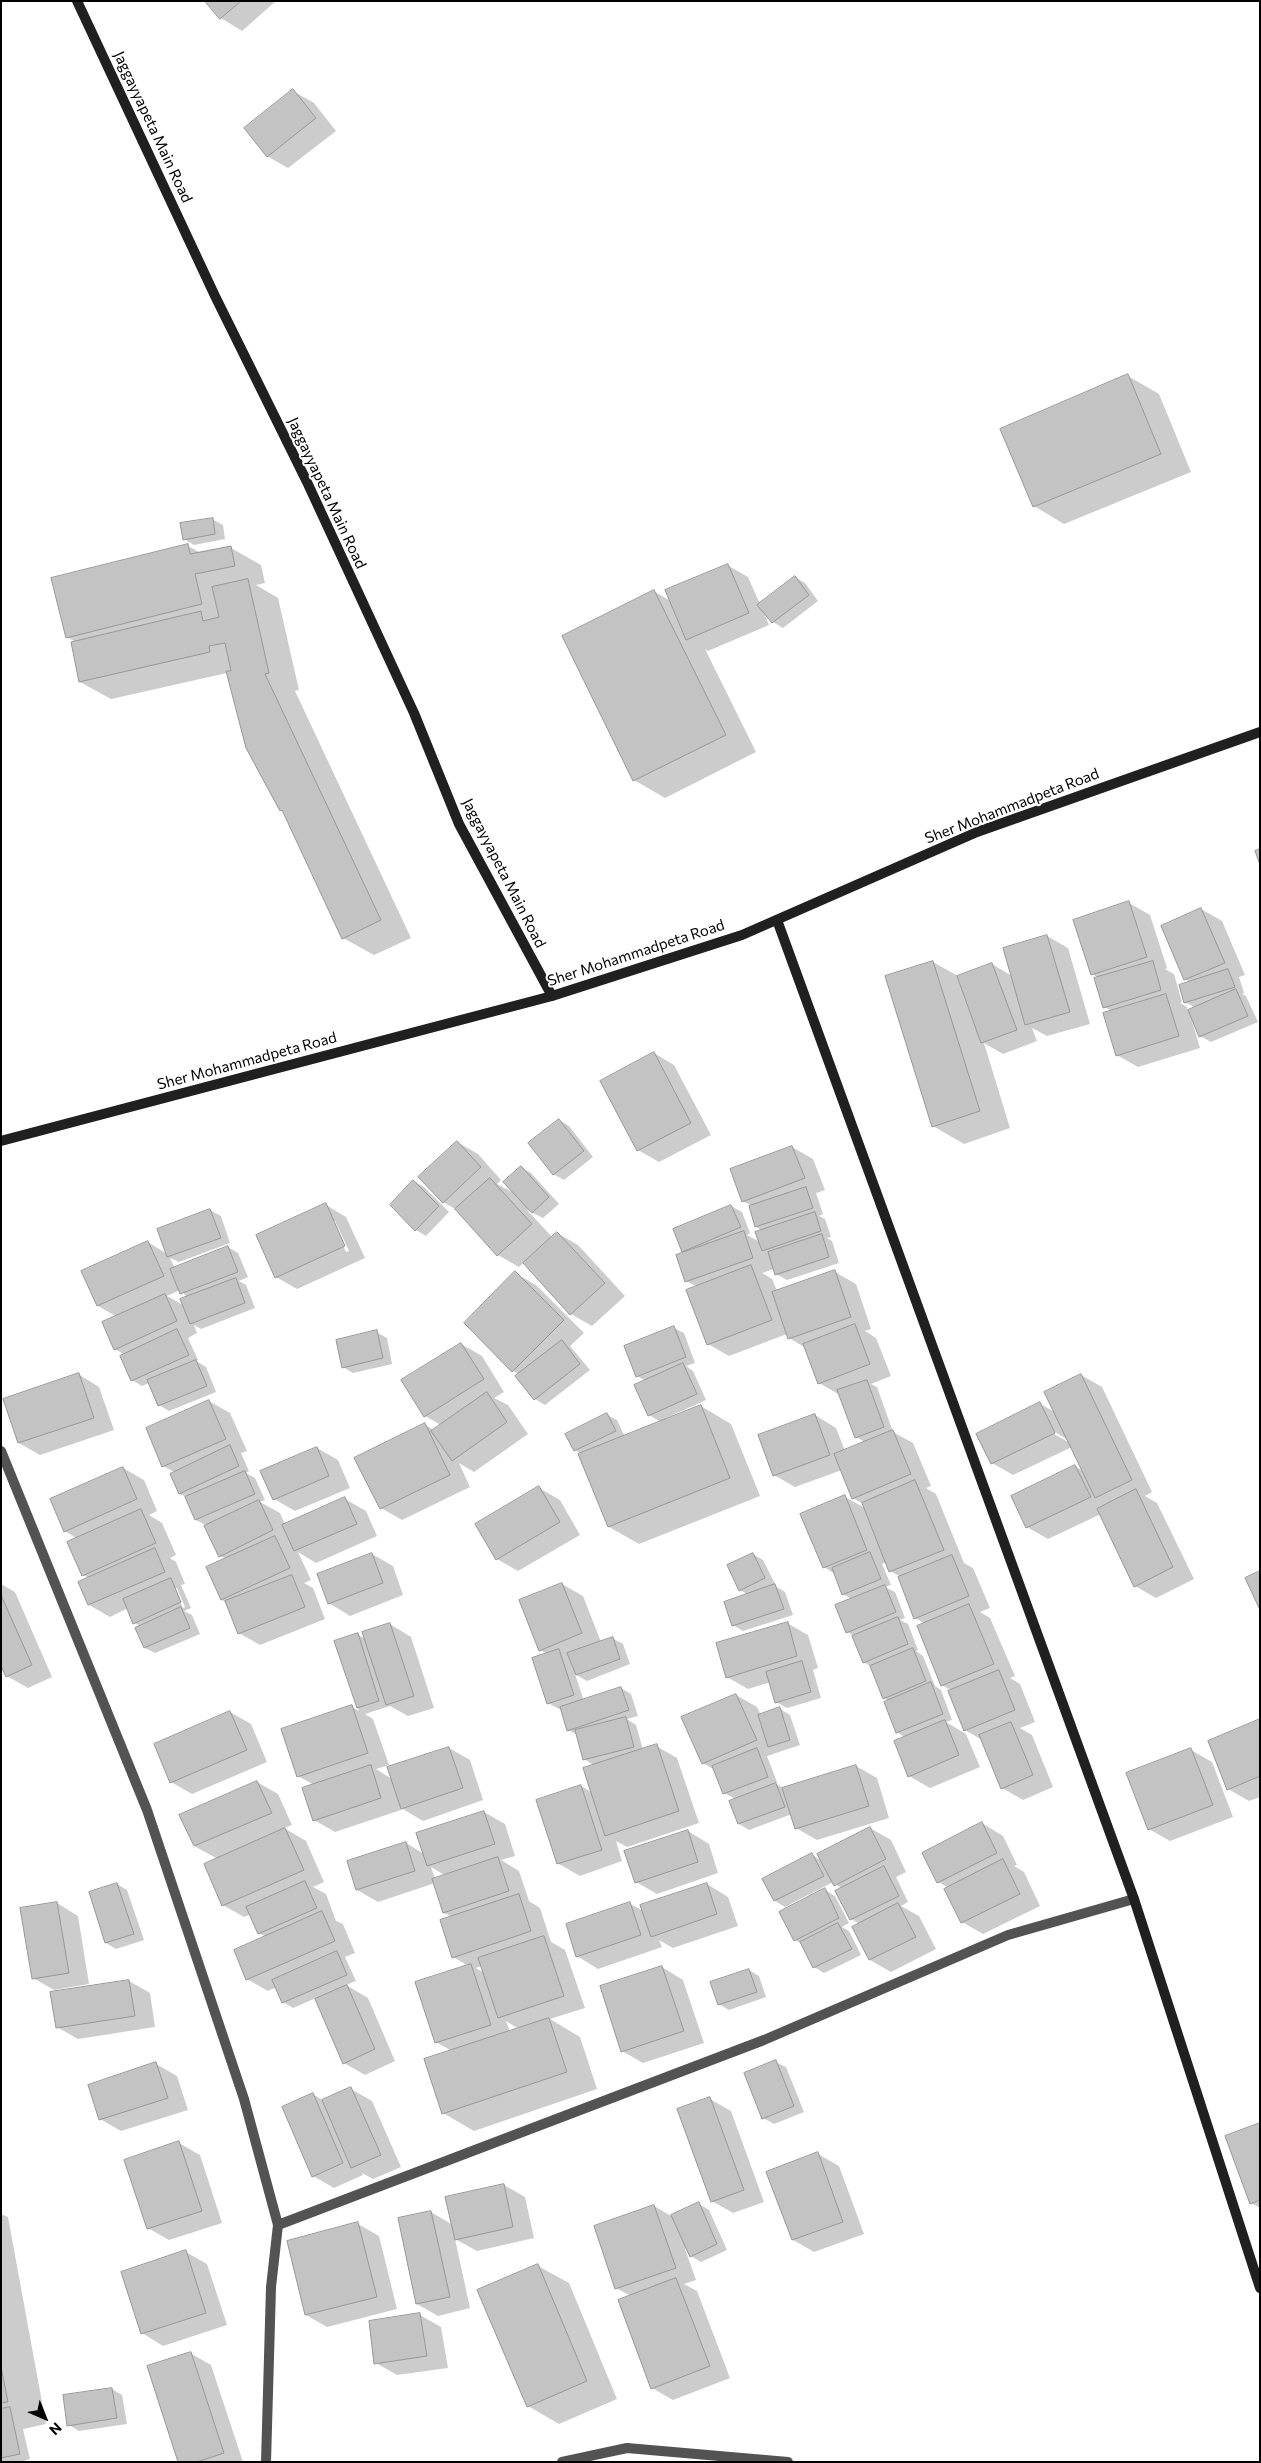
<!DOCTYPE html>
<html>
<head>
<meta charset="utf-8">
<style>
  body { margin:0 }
  #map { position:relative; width:1261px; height:2463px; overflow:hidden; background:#fff; font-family:Commissioner,sans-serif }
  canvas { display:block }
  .frame { position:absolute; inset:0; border:2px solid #000; pointer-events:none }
  .north { position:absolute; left:20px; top:2393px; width:50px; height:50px; -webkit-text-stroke:4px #fff; paint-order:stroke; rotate:136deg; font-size:14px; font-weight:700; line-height:20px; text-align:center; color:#000 }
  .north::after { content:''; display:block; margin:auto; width:18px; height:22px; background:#000; clip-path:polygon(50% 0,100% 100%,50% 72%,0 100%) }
</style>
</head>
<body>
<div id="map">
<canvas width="1261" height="2463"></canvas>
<div class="frame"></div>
<div class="north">N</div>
</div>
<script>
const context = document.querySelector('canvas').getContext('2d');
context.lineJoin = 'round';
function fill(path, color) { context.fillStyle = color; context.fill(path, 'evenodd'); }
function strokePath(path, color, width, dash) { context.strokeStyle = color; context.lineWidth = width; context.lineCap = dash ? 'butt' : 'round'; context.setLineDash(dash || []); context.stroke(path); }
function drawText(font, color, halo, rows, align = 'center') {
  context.font = font + ' Commissioner,sans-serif'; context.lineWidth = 4; context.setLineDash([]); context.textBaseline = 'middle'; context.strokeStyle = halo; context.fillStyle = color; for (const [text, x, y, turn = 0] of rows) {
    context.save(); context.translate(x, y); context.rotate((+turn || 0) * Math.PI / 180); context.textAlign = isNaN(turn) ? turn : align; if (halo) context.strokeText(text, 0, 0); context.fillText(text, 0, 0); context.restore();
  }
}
fill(new Path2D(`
  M206,1h70l-34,30 -21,-13z
  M293,91l21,12 22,28 -48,37 -21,-12z
  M1128,376l31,18 32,78 -127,52 -30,-18z
  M212,519l11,6 2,14 -31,6 -10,-6z
  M188,546l13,7 30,-5 30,17 4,18 -9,2 22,13 21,92 -4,1 116,247 -37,17 -31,-17 -58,-125 -4,-3 -54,-137 -116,26 -31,-17 -4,-40 -9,-5z
  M727,565l21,12 12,27 35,-27 10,6 13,18 -35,27 -10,-6 -9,-9 5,12 -61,26 -3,-2 51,103 -91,46 -31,-18 20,-189 16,10z
  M1129,903l21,12 17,53 -2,1 9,5 8,28 -2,1 7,4 1,4 8,-3 -11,-6 5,-20 -5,-3 16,-70 21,12 23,54 -6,2 5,16 -2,1 4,2 12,26 -47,20 -11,-6 -8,-18h-1l9,30 -62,19 -21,-12 -5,-44 -8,-4 -5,-29 -7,-4z
  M1047,936l21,12 22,76 -43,12 -15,-8 5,13 -34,13 -19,-11 26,85 -46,16 -31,-18v-164l25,14 34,-12 20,12z
  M654,1053l20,12 37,70 -52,27 -21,-12z
  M559,1120l10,6 24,31 -29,23 -11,-6z
  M457,1142l21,12 23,26 -4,4 19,10 5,-27 10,6 28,31 -16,14 -16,-8 25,27 5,-4 21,12 47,51 -33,30 -21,-12 -47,-52 -5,5 -21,-12 -41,-45 -14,-8z
  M792,1147l21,12 12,31 -9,3 7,21 -4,2 6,3 6,18 -4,1 5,3 7,22 -52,17 -11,-6 -2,-5 -12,4 10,6 5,12 58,-19 21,12 15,45 -6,2 11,7 15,38 -20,8 6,3 16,45 20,11 18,43 -5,2 10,6 28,69 9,5 17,40 -10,4 10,6 25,58 -5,2 10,6 15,38 -15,6 12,7 21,52 -30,13 -21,-12 -20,-48 -17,-10 -13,-39 -10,-6 -16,-61 -11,-6 -14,-41 -11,-6 -3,-9 -5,2 9,21 -6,2 10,5 10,26 -5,2 8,4 10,26 -2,1 7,5 12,30 6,4 11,30 -6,2 20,12 14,33 -50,21 -21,-12 -3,-38 -9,-6 -8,-31 -5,-3 -13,-31 -7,-5 -11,-27 -6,-3 6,-32 -10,-6 -8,-20 -11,-7 21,-70 20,11 -2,-4 -10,-6 -11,-28 -47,17 -21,-12 41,-60 21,13 9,23 20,-9 -9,-5 -16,-42 -21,-12 -13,-35 -17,-10 -2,-4 -58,22 -21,-12 -10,-57 -12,-6v-28l-3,-2 48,-45 11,6 8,21 -3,2 13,7 3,-11 -7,-4 -6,-21h2l-9,-5z
  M414,1181l10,6 25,25 -23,24 -10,-6z
  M326,1205l20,12 19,41 -68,31 -21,-12zM332,1221h3l14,30 -3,1z
  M210,1210l11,6 9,27 -51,19 -9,-4 5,10 53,-21 10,6 10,24 -9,4 7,4 9,23 -54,21 -7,-4 3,8 -9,5 10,22 -2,1 10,6 10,25 -47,19 -10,-6 -10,-22 -7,3 -10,-6 -7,-25 -10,-6 2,-32 -19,-11 50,-64 19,12zM180,1290l8,8 -3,8 -18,-10z
  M515,1273l21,12 48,48 -14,13 20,24 -45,35 -10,-6 -16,-25 -6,-3z
  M674,1328l10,5 11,30 -9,3 7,5 13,29 -40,18v2l35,-14 30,18 29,72 -121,48 -30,-17 -27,-73 -7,-4 32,-35 10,5 8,17 36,-15 -12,-7 -3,-34 -9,-5z
  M376,1332l11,6 5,26 -39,9 -10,-6z
  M461,1344l21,12 22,36 -10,6 14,7 20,29 -54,38 -15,-9 11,24 -68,33 -21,-12 44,-83 9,5 7,-5 -16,-9 -22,-35z
  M78,1374l21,13 15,43 -74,25 -21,-12 -14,-44z
  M1081,1375l21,12 50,105 -7,4 12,7 37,76 -38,19 -21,-12 -34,-72 -53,25 -21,-12 48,-61 8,5 -11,-24 -59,28 -21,-12 48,-59 15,8zM1050,1429l18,11v2l-19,-11z
  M209,1401l21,12 17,38 -6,2 8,18 -3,2 9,5 10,22 -5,2 20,11 5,12 60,-26 21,12 11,25 -61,27 -18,-11 13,28 -7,3 9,5 12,31 -65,26 -21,-12 -12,-30 -5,-3 5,-41 -7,-3 -13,-30 -11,-6 -10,-23 -6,-3 -8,-19 4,-2 -13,-7z
  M317,1448l21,12 12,28 -55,23 -21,-12z
  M123,1468l21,12 13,31 -8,4 13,8 14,32 -6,3 6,4 9,22 -4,1 10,23 -7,3 8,4 8,19 -45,19 -10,-5 -4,-22 -7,-3 -6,-15 -18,9 -21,-12v-27l-6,-3 -5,-36 -13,-8zM174,1588h3l8,19 -2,1z
  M539,1488l21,12 20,35 -62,36 -21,-12z
  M372,1554l21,12 10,29 -53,21 -21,-13z
  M753,1554l10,6 12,24 -2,1 12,7 8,23 -50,16 -10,-6 16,-30 -9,-5z
  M1,1584l14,8 37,85 -24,11 -21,-12 -6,-14z
  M562,1584l21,12 18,46 11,-4 11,6 7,20 -43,17 -12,-7 9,27 37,-13 10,6 7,22 -11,3 9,6 7,25 13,-4 21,12 22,65 -72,24 -11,-6 6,20 -42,15 -21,-12 -21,-63 43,-15 12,7 2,-27 -11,-7 -6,-24 -10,-5 -6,-22 -3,1 -11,-6 -1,-49 -7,-4z
  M787,1623l21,12 10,33 -5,2 8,28 -34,10 -11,-6 -5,-20 -23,7 -21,-12z
  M390,1624l21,13 23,71 -26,8 -18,-10 -25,8 8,5 16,46 -13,4 16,10 57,-31 21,12 13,40 -60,21 -22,-13v2l-66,22 -21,-12v-35l-16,-9 54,-69 7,4 -23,-69 22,-7 8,4z
  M736,1695l21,12 4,8 19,-6 10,6 10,30 -33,11 10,26 -2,1 9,6 72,-23 21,12 12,40 -72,22 -21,-12 -4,-14 -43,16 -10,-6 -3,-25 -12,-6 -9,-23 -12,-7z
  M230,1712l21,12 16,38 -75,32 -21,-12z
  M1260,1721v76l-11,4 -21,-12z
  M1191,1750l21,12 21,55 -63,24 -21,-12z
  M257,1782l21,12 14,31 -8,3 22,13 18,41 -11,5 13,7 10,27 7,3 12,29 -10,4 11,24 -10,4 22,13 27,63 -30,14 -21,-12 -28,-65 -23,10 -10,-6 -6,-15 -9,4 -21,-12 19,-42 -7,-4 -8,-19 -7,3 -21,-12 -5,-46 -24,-13z
  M484,1812l21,12 10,32 -14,4 18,11 10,30 11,7 11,34 14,8 20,58 -35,11 30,18 17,52 -123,42 -31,-18 9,-62 -16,-9 33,-76 -16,-9v-40l-9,-4 -9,-30 -57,19 -21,-12 49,-47 18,11zM431,1867l15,9 -11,3zM482,1966l2,7 -8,-5zM506,2021l8,5 5,3 -9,3z
  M982,1823l21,13 14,29 -3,1 10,6 16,34 -57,28 -21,-12 -13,-34 -11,-6z
  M870,1828l21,12 15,32 -10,5 12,25 -7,4 18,10 17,33 -45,23 -21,-12 -16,-33 6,-3 -9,-5 -9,-30 -9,-7 -48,25 -10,-6 37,-46 10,6z
  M688,1831l21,13 9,29 -61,21 -21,-12z
  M117,1884l10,6 17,50 -28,9 -10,-6z
  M707,1884l21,13 10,29 -65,22 -14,-8 3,7 -64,22 -21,-13 53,-52 14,7z
  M825,1890l10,6 14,27 -7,4 7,4 12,24 -37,18 -10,-6 -12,-23 -7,-4z
  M57,1903l21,13 11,68 -35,6 -21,-12z
  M662,1967l21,13 21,63 -61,20 -21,-12z
  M749,1970l10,6 7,21 -37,13 -10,-6z
  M129,1981l21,12 5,34 -77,12 -21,-12z
  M775,2062l11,5 18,45 -30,12 -11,-6z
  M156,2064l21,12 11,34 -67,21 -21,-12z
  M351,2089l21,12 29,66 -28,12 -11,-6 1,2 -29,13 -21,-12v-82l11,7z
  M710,2099l21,12 33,91 -31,11 -21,-12z
  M1260,2124v84l-9,-5z
  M179,2143l21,12 22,68 -53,17 -21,-12z
  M818,2154l21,12 25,68 -50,18 -21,-12z
  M504,2185l21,12 9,41 -57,13 -22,-12 15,69 -32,8 -21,-12 14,-92 22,13z
  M699,2204l10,6 18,40 -26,12 -10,-6 -4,-8 -2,1 11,31 -12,4 13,7 33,87 -57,22 -21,-12 -21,-92 -15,-8 38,-82 17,10z
  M1,2214l7,3 38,207 -23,5 7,30 -10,3h-19z
  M358,2224l21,12 18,73 -70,18 -21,-12z
  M186,2252l21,12 20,61 -64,21 -21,-13z
  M538,2266l31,17 48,116 -58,25 -31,-18z
  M420,2315l21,12 7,41 -51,7 -21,-12z
  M190,2353l21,12 32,97h-64z
  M112,2389l10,6 5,29 -48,7 -10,-6z`), '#0003');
const building = new Path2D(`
  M205,1h36l-21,18z
  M293,89l23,29 -49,39 -23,-29z
  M1128,374l33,80 -128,53 -33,-78z
  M213,518l2,16 -32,6 -3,-17z
  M188,544l2,10 41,-8 4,20 -40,8 7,30 -136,34 -15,-60z
  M728,564l21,49 -63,27 -21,-50z
  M795,576l14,19 -37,28 -15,-18z
  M248,579l21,94 -4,1 116,246 -39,19 -60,-129 -2,1 -34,-63 -20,-77h5l-6,-28 -16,3 1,6 -131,30 -8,-40 130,-31 2,10 16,-4 -7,-30z
  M654,590l72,145 -93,46 -71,-145z
  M1260,849v16l-5,-14z
  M1129,901l18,56 -56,18 -18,-55z
  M1201,908l24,55 -41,17 -23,-54z
  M1047,935l23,77 -45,13 -22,-77z
  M933,961l47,150 -48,16 -47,-151z
  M1153,961l8,29 -58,18 -9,-30z
  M992,963l25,67 -36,13 -24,-67z
  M1228,969l7,18 -51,16 -5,-18z
  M1236,989l12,27 -49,21 -11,-27z
  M1166,994l13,42 -63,20 -13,-43z
  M654,1052l37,71 -54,28 -37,-70z
  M559,1119l25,32 -31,24 -25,-32z
  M457,1141l24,26 -38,36 -25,-26z
  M792,1146l13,32 -63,24 -12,-33z
  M521,1166l28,31 -17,16 -29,-31z
  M490,1178l42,46 -35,32 -42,-47z
  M413,1180l26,26 -24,25 -25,-26z
  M806,1187l7,21 -58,19 -6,-21z
  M326,1203l19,43 -70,32 -19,-43z
  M731,1205l10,22 -59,25 -9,-23z
  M210,1209l11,29 -54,19 -10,-28z
  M815,1212l6,19 -59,20 -7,-19z
  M744,1231l9,27 -68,24 -9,-27z
  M557,1232l48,51 -35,32 -47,-52z
  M822,1234l7,23 -54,18 -7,-23z
  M148,1241l16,35 -67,30 -16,-35z
  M228,1246l10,26 -58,22 -10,-25z
  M751,1265l21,55 -65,25 -21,-55z
  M835,1270l16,47 -63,22 -16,-47z
  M515,1271l49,49 -52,52 -48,-49z
  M236,1278l9,25 -55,21 -10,-25z
  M165,1294l12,27 -63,29 -12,-28z
  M855,1324l15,40 -52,20 -15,-40z
  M674,1326l12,31 -50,20 -12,-31z
  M177,1329l12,26 -58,26 -11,-25z
  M377,1330l6,28 -41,10 -6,-28z
  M562,1340l18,24 -46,36 -19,-24z
  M461,1343l23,36 -60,38 -23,-37z
  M196,1360l11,26 -49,20 -11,-26z
  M683,1363l14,31 -49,22 -14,-31z
  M79,1373l15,45 -76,25 -15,-44z
  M1081,1374l51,106 -37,18 -51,-106z
  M867,1380l17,47 -29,11 -18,-48z
  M487,1392l20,30 -55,39 -21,-30z
  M209,1400l17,39 -64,28 -16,-39z
  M1040,1402l15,31 -64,31 -15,-30z
  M701,1405l29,73 -122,49 -30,-73z
  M607,1413l9,18 -42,20 -9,-17z
  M815,1414l15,41 -57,21 -15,-41z
  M425,1423l25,52 -70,34 -26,-51z
  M893,1430l18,44 -59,25 -18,-45z
  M230,1445l9,21 -60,28 -9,-20z
  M317,1447l12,29 -56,24 -13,-29z
  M1075,1465l16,32 -65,31 -15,-32z
  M123,1467l14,32 -73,33 -14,-33z
  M245,1471l10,23 -60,26 -10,-23z
  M915,1480l29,70 -55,22 -27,-69z
  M539,1486l21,36 -64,38 -21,-36z
  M1136,1489l37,78 -39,20 -37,-78z
  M845,1495l22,55 -44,18 -23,-54z
  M345,1497l12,27 -63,27 -12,-26z
  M259,1500l14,30 -54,27 -15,-31z
  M141,1509l15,34 -74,33 -15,-34z
  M275,1536l15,32 -69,32 -15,-33z
  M155,1548l10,24 -77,33 -10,-23z
  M870,1552l11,27 -39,16 -10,-27z
  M372,1553l11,30 -55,21 -11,-30z
  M753,1553l12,25 -26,13 -12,-26z
  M952,1555l17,41 -55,23 -16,-42z
  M1260,1571v39l-15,-32z
  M292,1575l13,32 -67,27 -13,-33z
  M171,1578l10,24 -48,22 -10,-25z
  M562,1583l20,50 -43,18 -20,-51z
  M775,1584l9,25 -52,17 -8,-24z
  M885,1585l11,27 -50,21 -11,-28z
  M1,1595l31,70 -26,12 -5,-11z
  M969,1604l25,60 -53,22 -24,-60z
  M181,1607l9,21 -46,20 -9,-20z
  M898,1617l10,27 -45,19 -11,-27z
  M788,1622l9,34 -71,22 -10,-35z
  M390,1623l24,73 -28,9 -24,-73z
  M358,1633l21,68 -22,7 -23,-67z
  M613,1637l7,22 -44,16 -9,-22z
  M913,1648l13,33 -43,18 -13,-33z
  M559,1649l15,46 -27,9 -15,-46z
  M802,1661l9,31 -36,11 -9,-31z
  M999,1670l16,40 -51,21 -16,-40z
  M931,1682l12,32 -47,19 -12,-31z
  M621,1687l8,23 -62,21 -7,-24z
  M736,1694l21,46 -55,24 -21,-47z
  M352,1705l16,48 -71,24 -16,-48z
  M780,1707l10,33 -22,7 -10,-32z
  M230,1711l17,39 -77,33 -16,-39z
  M626,1717l8,30 -51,13 -8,-30z
  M1260,1719v57l-33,14 -19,-49z
  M945,1720l14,35 -51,22 -14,-36z
  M1011,1722l22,53 -32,14 -22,-54z
  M657,1744l22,67 -74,25 -22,-68z
  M449,1747l14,41 -62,21 -14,-42z
  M757,1748l11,29 -45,17 -11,-28z
  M1191,1748l22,57 -65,25 -22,-57z
  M371,1765l10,33 -68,23 -11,-33z
  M856,1765l13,41 -74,23 -13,-41z
  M257,1781l15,32 -78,33 -15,-31z
  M776,1783l9,24 -47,17 -9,-23z
  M581,1785l21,65 -45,14 -21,-64z
  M484,1811l11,33 -68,22 -11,-33z
  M982,1822l15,31 -60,30 -15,-30z
  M870,1827l16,32 -52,27 -17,-32z
  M285,1828l19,42 -82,36 -18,-42z
  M688,1830l10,32 -63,21 -11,-32z
  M406,1842l9,29 -59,19 -9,-29z
  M812,1853l12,23 -50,25 -12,-22z
  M498,1857l11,34 -66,22 -11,-34z
  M1003,1859l17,35 -59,29 -17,-34z
  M884,1866l15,30 -49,24 -15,-29z
  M305,1881l12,27 -59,26 -12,-27z
  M117,1883l17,51 -29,9 -16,-51z
  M707,1883l10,31 -66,23 -11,-32z
  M825,1888l14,30 -45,23 -15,-29z
  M519,1894l12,37 -79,27 -12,-38z
  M57,1902l12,71 -37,6 -12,-71z
  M630,1902l11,33 -65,22 -10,-33z
  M898,1903l18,34 -47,23 -17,-33z
  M322,1911l13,30 -89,39 -12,-30z
  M838,1923l14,26 -39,19 -13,-26z
  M544,1936l20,60 -66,22 -20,-60z
  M337,1951l10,24 -65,28 -10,-23z
  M471,1964l20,61 -56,18 -20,-61z
  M662,1966l22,65 -63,21 -21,-66z
  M749,1969l8,23 -39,13 -8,-23z
  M129,1980l6,36 -79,12 -6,-36z
  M347,1985l28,64 -32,15 -28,-65z
  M549,2018l18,54 -125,42 -18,-55z
  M776,2060l18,46 -32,13 -18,-46z
  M156,2062l12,36 -69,22 -11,-35z
  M351,2087l30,68 -30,13 -29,-68z
  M313,2093l30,70 -31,14 -30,-70z
  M710,2097l34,93 -33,12 -34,-93z
  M1260,2123v77l-10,4 -25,-68z
  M179,2141l23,70 -55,18 -23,-69z
  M818,2152l25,70 -51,18 -26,-68z
  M504,2184l9,43 -58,13 -10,-43z
  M699,2202l18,42 -27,13 -19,-42z
  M654,2205l22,63 -61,21 -21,-63z
  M431,2211l19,86 -34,7 -18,-86z
  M358,2222l19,75 -72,18 -18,-74z
  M186,2250l20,63 -65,21 -20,-62z
  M538,2264l49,117 -60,26 -50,-117z
  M676,2278l34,88 -59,23 -33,-89z
  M420,2313l7,43 -53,8 -5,-43z
  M191,2352l33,101 -27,9h-19l-31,-96z
  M1,2367l7,35 -7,1z
  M112,2388l5,30 -50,8 -4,-31z
  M10,2407l10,47 -19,4v-49z`);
fill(building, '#c3c3c3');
strokePath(building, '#979797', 1);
strokePath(new Path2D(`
  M1,1451l146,359 97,289 34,126 -7,62 -5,175
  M278,2225l486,-185 244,-105 126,-36
  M562,2462l65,-14 161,14`), '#535353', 10);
strokePath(new Path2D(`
  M77,1l138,295 92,186 107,231 45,111 93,172
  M777,920l357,979 126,389
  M1,1141l551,-145 190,-61 235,-103 283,-100`), '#202020', 10);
drawText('15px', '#000', '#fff', [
  ["Jaggayyapeta Main Road",153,127,65],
  ["Jaggayyapeta Main Road",327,493,65],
  ["Sher Mohammadpeta Road",1012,806,-21],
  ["Jaggayyapeta Main Road",504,873,63],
  ["Sher Mohammadpeta Road",636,953,-18],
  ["Sher Mohammadpeta Road",247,1061,-15]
]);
</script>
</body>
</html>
